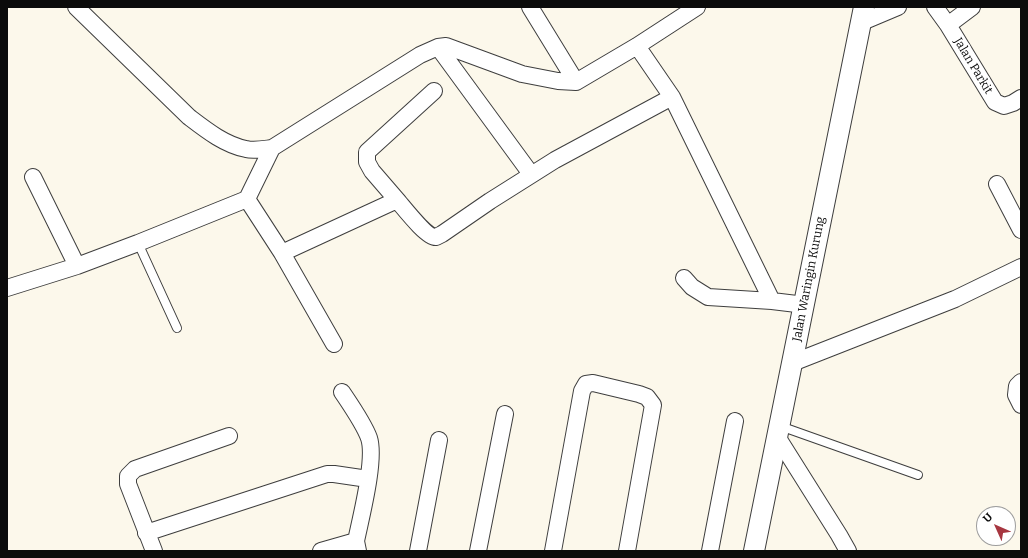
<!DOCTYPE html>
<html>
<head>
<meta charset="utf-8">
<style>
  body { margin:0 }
  #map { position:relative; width:1028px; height:558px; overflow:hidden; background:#fcf8eb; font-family:Bitter,serif }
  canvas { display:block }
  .frame { position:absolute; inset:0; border:8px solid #0b0b0b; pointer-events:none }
  .north { position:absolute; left:976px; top:506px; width:40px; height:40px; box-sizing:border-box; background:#fff; border:1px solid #9d9d9d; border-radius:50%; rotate:315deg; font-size:11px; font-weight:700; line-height:16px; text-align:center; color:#0b0b0b }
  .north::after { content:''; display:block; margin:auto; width:14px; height:18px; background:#a73640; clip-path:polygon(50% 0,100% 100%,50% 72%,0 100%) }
</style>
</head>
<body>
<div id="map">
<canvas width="1028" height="558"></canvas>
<div class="frame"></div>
<div class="north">U</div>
</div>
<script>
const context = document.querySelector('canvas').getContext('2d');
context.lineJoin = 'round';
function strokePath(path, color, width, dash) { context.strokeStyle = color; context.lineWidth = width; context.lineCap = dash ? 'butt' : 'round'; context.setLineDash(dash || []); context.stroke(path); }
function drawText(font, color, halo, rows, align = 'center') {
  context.font = font + ' Bitter,serif'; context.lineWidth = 4; context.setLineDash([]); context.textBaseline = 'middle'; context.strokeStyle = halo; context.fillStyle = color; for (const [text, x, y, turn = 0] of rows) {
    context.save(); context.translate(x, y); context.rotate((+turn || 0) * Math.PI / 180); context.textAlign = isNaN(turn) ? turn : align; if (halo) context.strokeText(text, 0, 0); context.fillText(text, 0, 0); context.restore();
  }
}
const service = new Path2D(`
  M138,243l39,85
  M780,426l138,49`);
const minor = new Path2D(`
  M76,7l113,110c17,13 36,28 57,32 8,2 18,0 26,-1l148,-93 18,-8 8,-1 76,28 36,7 18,1 61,-36 60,-39
  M530,7l46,75
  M935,7l13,18 47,77 9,4 9,-3 8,-5
  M860,23l38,-16
  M948,25l24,-18
  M438,47l93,127
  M672,97l100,204
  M33,177l44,89
  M997,184l24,46
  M247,199l35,54 52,91
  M397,200c7,8 30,38 39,37 0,0 6,-3 6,-3l48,-33 65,-41 117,-63 -35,-51
  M282,253l115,-53 -25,-29 -5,-9v-10l67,-61
  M684,278l8,9 16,10 64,4 33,4
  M7,288l70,-22 61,-23 109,-44 25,-51
  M792,363l163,-64 66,-32
  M1021,382l-4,4 -1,9 5,10
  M342,392c8,12 22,32 27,46 7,21 -8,79 -13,103l2,10
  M778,438l61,97 9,16
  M146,533l181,-59h7l34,5
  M154,551l-26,-67v-8l7,-7 94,-33
  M321,551l35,-10
  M418,551l21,-111
  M478,551l27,-137
  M553,551l29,-160 4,-7 7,-1 46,11 8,3 6,8 -26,146
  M710,551l25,-130`);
const tertiary = new Path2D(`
  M754,551l110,-544`);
strokePath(service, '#3e3e3e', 10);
strokePath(minor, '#3e3e3e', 18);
strokePath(tertiary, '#3e3e3e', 22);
strokePath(service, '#fff', 8);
strokePath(minor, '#fff', 16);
strokePath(tertiary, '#fff', 20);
drawText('12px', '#0b0b0b', '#fff', [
  ["Jalan Parkit",973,66,59],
  ["Jalan Waringin Kurung",809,279,-79]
]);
</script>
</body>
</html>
